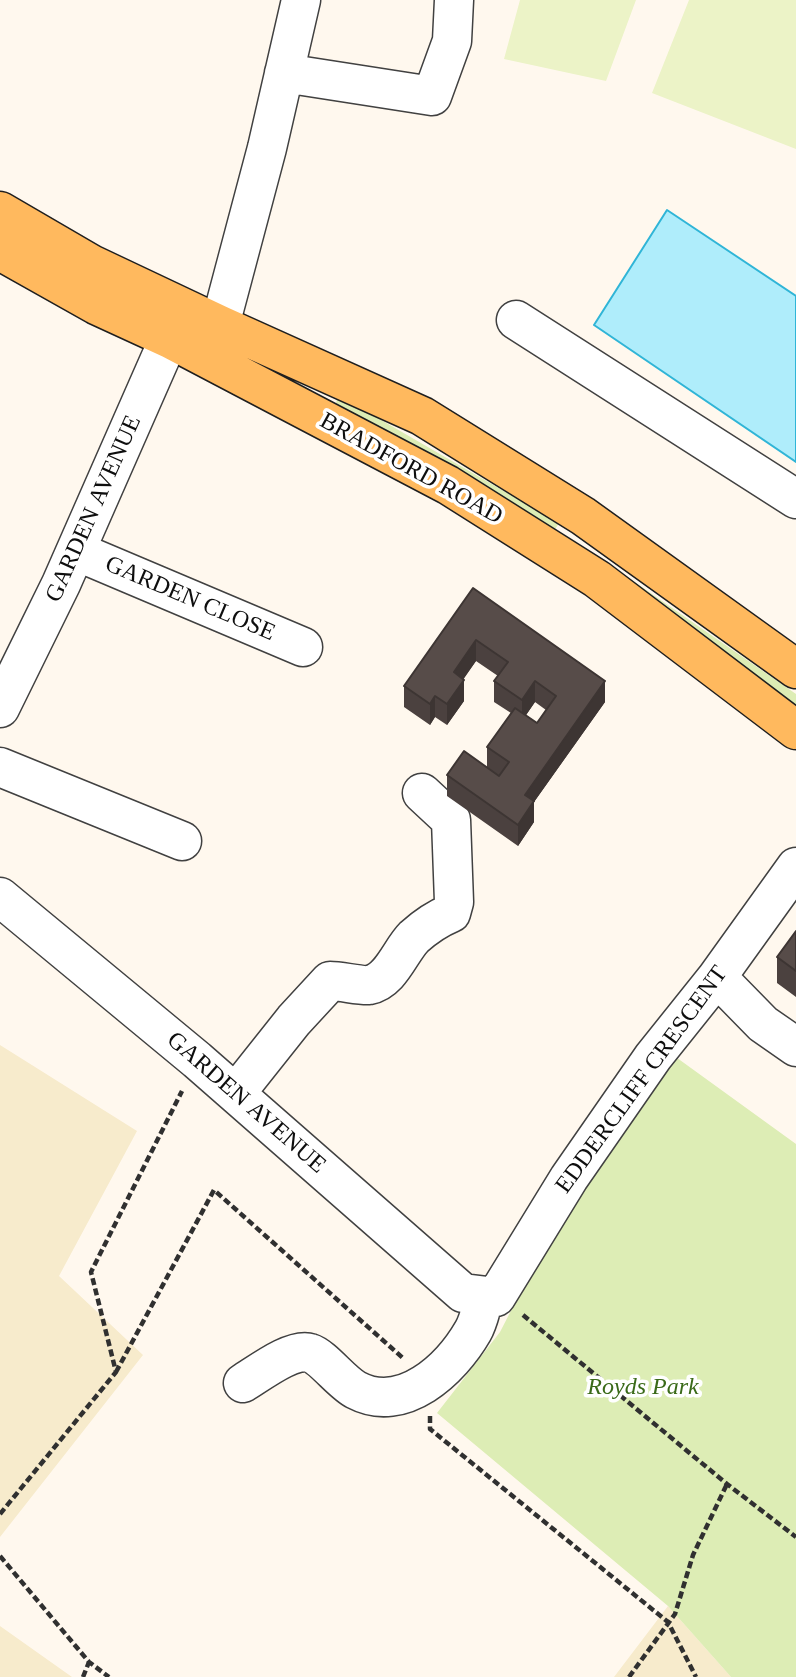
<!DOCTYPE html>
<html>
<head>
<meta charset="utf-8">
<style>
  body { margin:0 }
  canvas { display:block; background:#fff8ee }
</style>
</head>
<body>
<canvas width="796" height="1677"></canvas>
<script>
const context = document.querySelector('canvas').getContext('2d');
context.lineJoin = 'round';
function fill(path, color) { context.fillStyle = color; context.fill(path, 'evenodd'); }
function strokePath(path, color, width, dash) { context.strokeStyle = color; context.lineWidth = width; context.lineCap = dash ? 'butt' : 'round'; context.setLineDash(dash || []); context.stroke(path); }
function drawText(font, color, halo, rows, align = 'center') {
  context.font = font + ' "Times New Roman",serif'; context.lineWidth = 7; context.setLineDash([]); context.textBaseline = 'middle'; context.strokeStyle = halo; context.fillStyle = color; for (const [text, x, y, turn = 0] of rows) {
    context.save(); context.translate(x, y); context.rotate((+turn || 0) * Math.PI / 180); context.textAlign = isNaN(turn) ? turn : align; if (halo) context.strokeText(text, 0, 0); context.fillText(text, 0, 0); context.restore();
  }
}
fill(new Path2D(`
  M0,1045l137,86 -78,145 84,79 -143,182z
  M668,1606l63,71h-117z
  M0,1626l72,51h-72z`), '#f7ebcc');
fill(new Path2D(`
  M338,395l221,128 -8,13 -215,-133z
  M616,569l180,125v16l-185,-135z
  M673,1055l123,89v533h-65l-63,-71 -231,-193 63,-81 47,-91z`), '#ddedb5');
fill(new Path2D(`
  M520,0h116l-30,81 -102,-22z
  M689,0h107v149l-144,-56z`), '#ecf3c7');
const water = new Path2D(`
  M667,210l129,86v166l-202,-137z`);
fill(water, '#afedfb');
strokePath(water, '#30b5d7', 2);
const minor = new Path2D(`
  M284,73l148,23 20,-55 2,-41
  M516,320l280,179
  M209,355l11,-30 47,-177 34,-148
  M76,551l227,96
  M0,708l61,-124 121,-275
  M0,767l182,74
  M0,897l197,163 266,233 33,4 73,-119 84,-121 64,-80 79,-110
  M717,977l46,47 33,23
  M236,1093l58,-73 36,-39c11,0 31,5 39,4 22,-4 31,-34 45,-48 10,-9 25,-19 37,-24l3,-11 -3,-82 -29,-27
  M243,1383c15,-9 50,-36 67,-30 13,4 32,30 46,37 47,25 95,-21 117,-59 6,-10 8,-24 12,-35`);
const major = new Path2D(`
  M0,211l91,53 129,61 202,91 161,100 213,153
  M0,251l96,54 74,34 278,146 149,94 199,151`);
strokePath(minor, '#414141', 41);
strokePath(major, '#1f1f1f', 41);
strokePath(new Path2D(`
  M523,1315l204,169 69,53
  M116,1372l98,-182 190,169
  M430,1416v13l238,193 28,55
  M0,1514l116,-142 -25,-100 91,-181
  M0,1556l89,106 20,15
  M83,1677l6,-15
  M629,1677l46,-63 18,-59 34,-71`), '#303030', 4.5, [7, 3.5]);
strokePath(minor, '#fff', 38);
strokePath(major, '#ffb95e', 38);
fill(new Path2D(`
  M473,588l132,114 -71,100v20l-16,24 -71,-50v-21l40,-8v-20l24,-34 -17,-11v-21l4,-5 -22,-15 -13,18 1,22 -17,24 -12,-8 -5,8 -26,-18v-21zM535,702l11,8 -9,13 -11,-8z
  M796,931v66l-19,-14v-26z`), '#4b413f');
fill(new Path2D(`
  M476,640v21l-22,32v-21z
  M464,680v21l-17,24v-21z
  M535,681v21l-13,19v-21z
  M605,681v21l-71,100v20l-16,24v-21l7,-30z
  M435,696v21l-5,8v-21z`), '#3d3533');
const building = new Path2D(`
  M473,588l132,93 -80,114 9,6 -16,24 -71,-50 17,-24 35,25 10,-14 -22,-15 28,-39 22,15 19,-27 -21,-15 -13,19 -28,-19 14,-19 -32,-22 -22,32 10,8 -17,24 -12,-8 -5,8 -26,-18z
  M796,931v40l-19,-14z`);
fill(building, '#574c49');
strokePath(building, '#3d3533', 2);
drawText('24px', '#0e0e0e', '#fff', [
  ["BRADFORD ROAD",411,469,29],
  ["GARDEN AVENUE",94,509,-66],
  ["GARDEN CLOSE",190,599,23],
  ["EDDERCLIFF CRESCENT",642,1080,-54],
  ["GARDEN AVENUE",246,1103,41]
]);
drawText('italic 24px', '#3a6a19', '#fff', [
  ["Royds Park",643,1388]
]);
</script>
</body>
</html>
